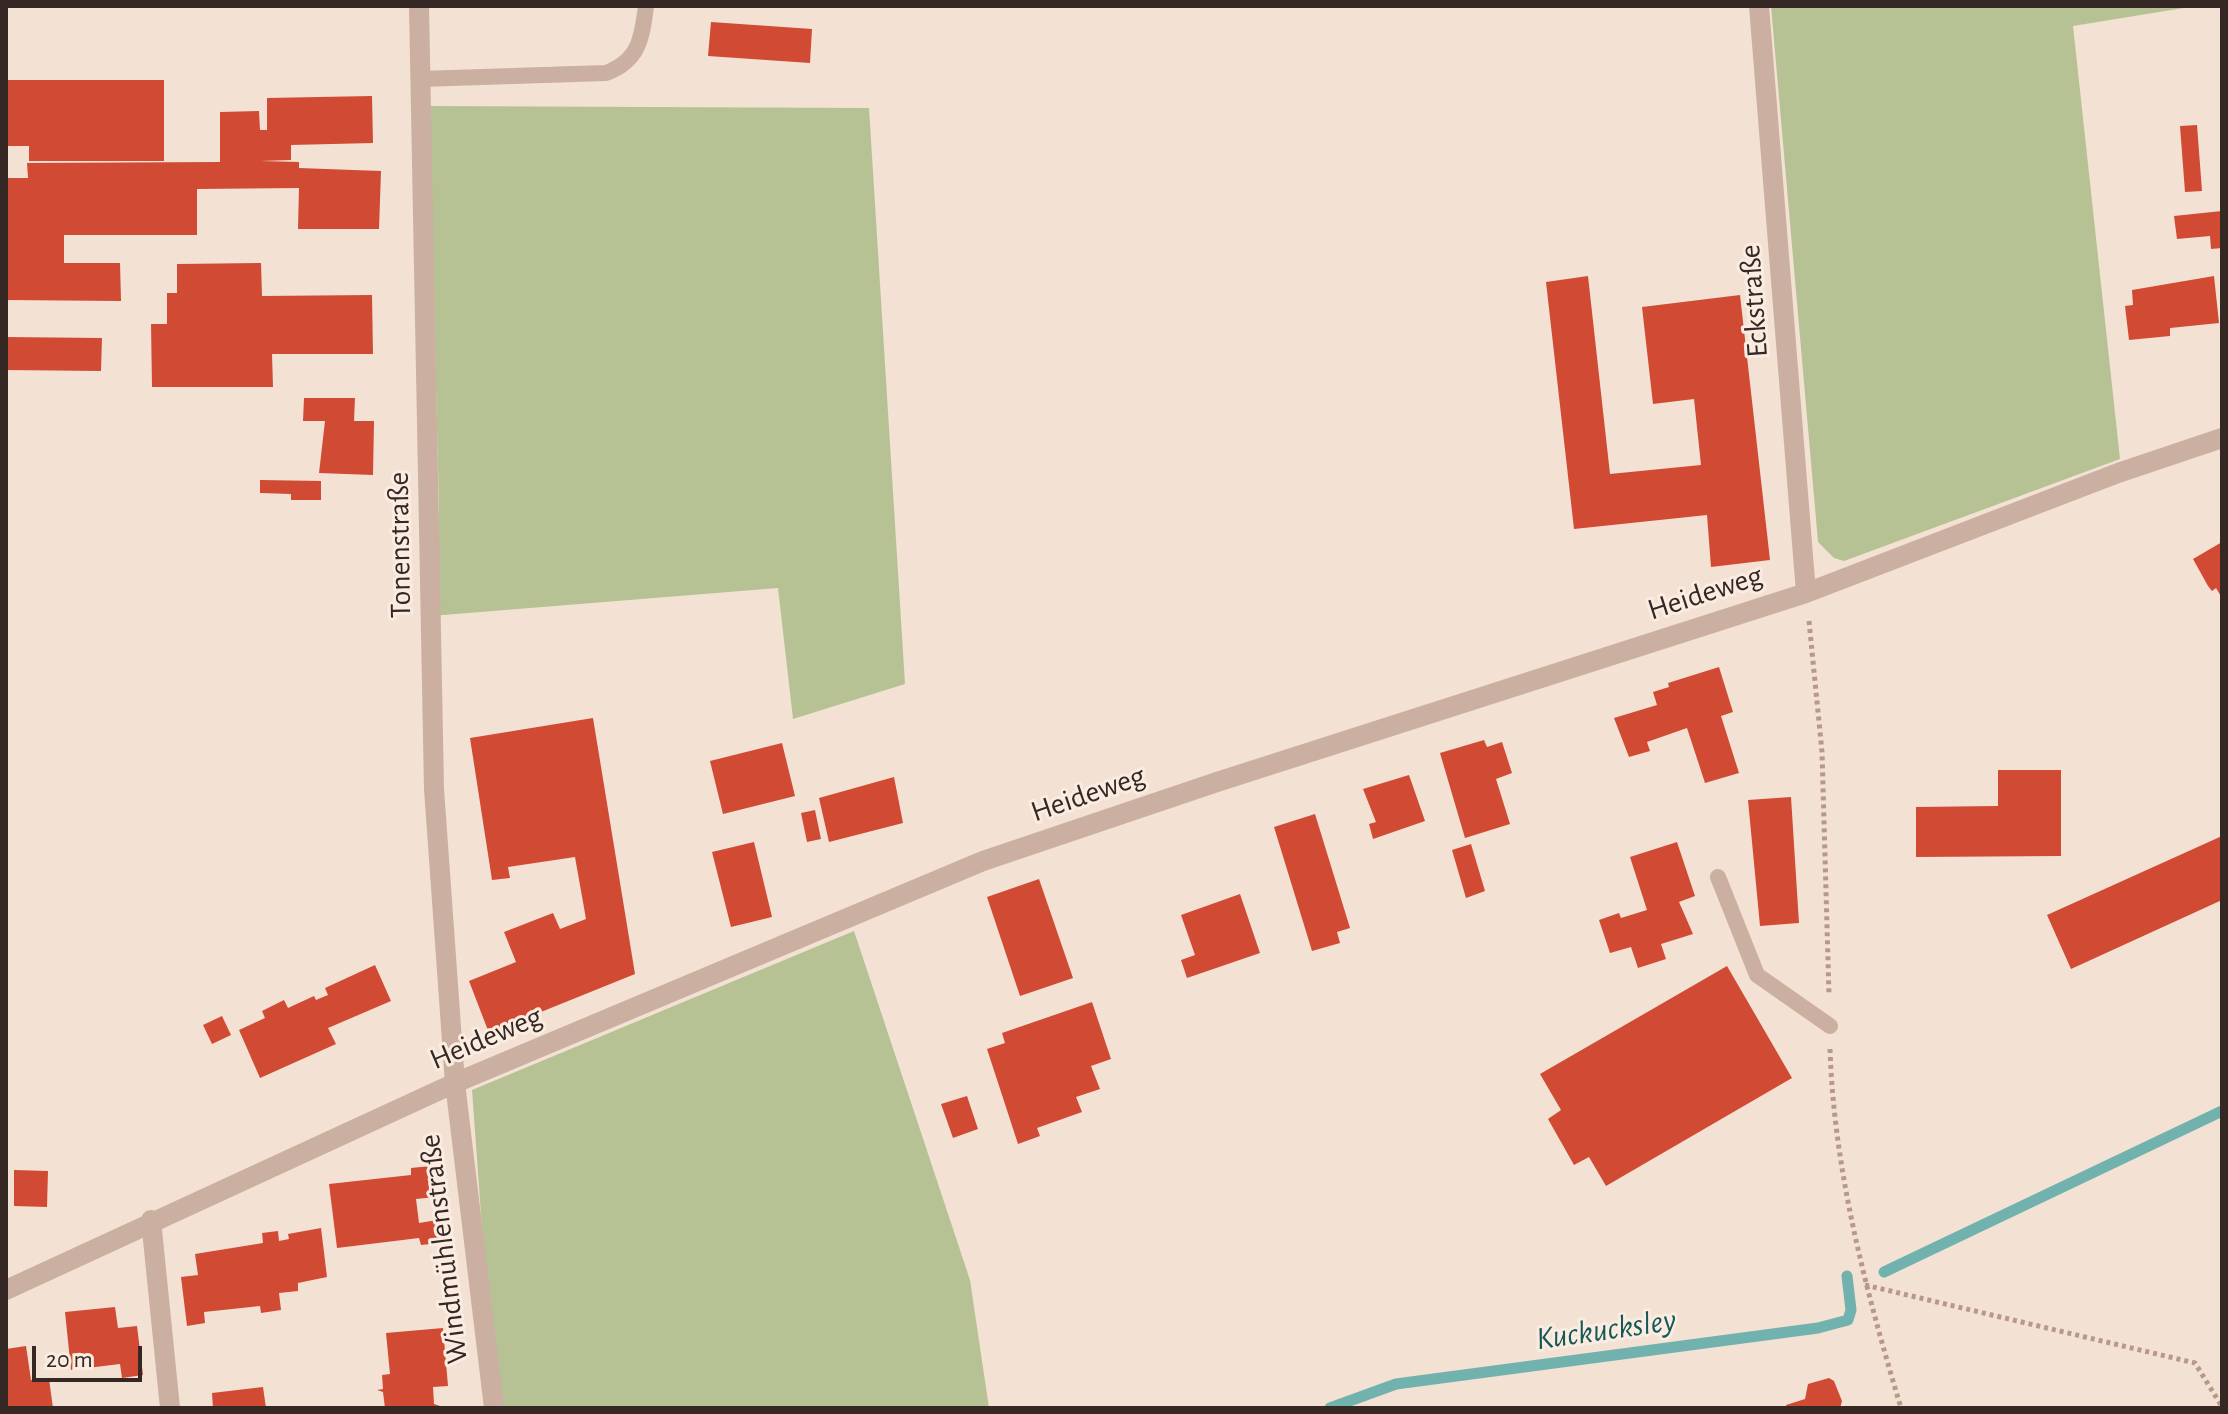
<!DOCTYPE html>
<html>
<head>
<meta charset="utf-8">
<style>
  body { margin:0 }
  #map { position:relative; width:2228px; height:1414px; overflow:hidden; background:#f3e1d4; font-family:"Alegreya Sans",sans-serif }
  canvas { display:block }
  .frame { position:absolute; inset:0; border:8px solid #342724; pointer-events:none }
  .scale { position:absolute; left:32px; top:1346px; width:110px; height:36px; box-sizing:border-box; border:4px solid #342724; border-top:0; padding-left:10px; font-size:24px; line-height:28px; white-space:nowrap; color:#342724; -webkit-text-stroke:6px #faece0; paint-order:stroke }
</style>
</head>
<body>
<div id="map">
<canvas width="2228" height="1414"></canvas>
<div class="frame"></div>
<div class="scale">20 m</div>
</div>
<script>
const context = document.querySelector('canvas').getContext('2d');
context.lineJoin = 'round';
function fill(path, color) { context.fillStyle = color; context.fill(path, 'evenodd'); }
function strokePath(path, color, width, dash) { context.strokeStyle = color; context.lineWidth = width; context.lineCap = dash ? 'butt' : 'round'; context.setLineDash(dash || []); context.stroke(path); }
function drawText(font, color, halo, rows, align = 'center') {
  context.font = font + ' "Alegreya Sans",sans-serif'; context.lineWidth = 6; context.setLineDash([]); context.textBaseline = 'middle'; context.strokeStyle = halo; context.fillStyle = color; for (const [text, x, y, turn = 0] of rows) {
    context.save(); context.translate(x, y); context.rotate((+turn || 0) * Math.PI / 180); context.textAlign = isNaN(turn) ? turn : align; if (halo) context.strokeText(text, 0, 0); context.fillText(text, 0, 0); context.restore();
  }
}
fill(new Path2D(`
  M1771,6h425l-123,20 47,433 -276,102 -10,-3 -16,-16z
  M429,106l440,2 36,576 -112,35 -15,-131 -347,28 8,-107z
  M854,931l116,349 19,128h-494l-23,-318z`), '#b7c294');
strokePath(new Path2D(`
  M1884,1272l338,-161
  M1330,1408l66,-24 422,-56 30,-8 3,-10 -4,-34`), '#71b2ae', 11);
fill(new Path2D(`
  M711,22l101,7 -2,34 -102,-7z
  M6,80h158v81h-135v-15h-23z
  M372,96l1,47 -82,2v15l-31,1 39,1v6l82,3 -2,58h-81l1,-41 -102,1v46h-133v28h56l1,38 -115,-1v-122h22l-1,-15 193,-1v-50l39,-1 1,19h7v-32z
  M2197,125l5,66 -17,1 -5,-66z
  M2222,211v37l-11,1 -1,-13 -33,3 -3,-23z
  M261,263l1,33 110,-1 1,59h-101l1,33h-121l-1,-63h16v-31h10v-29z
  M1588,276l22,198 91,-9 -7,-66 -41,5 -11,-97 98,-12 30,265 -59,7 -4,-52 -133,14 -28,-247z
  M2214,276l5,47 -49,5v8l-41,4 -4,-34 8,-1 -1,-15z
  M6,337l96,1 -1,33 -95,-1z
  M304,398h51l-1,23h20l-1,54 -54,-2 6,-52h-22z
  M260,480l61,1v19h-30v-6l-31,-1z
  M2222,542v56l-6,-10 -4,3 -4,-5 -15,-27z
  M1719,667l14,45 -12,4 18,57 -34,10 -18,-55 -40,14 3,9 -21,6 -15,-39 43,-13 -4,-13 16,-5 -1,-4z
  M593,718l42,256 -146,59 -20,-52 47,-19 -12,-30 49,-19 7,16 26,-10 -11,-62 -67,10 2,11 -18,2 -22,-142z
  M1484,740l3,7 15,-5 10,31 -16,6 14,45 -45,14 -25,-85z
  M782,743l13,53 -72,18 -13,-53z
  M1998,770h63v86l-145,1v-50l82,-1z
  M1409,775l16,46 -52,18 -4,-15 7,-2 -13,-33z
  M894,777l9,46 -74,19 -10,-44z
  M1791,797l8,126 -39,3 -12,-126z
  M815,810l6,29 -14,3 -6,-29z
  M1315,814l35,114 -13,4 3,11 -28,8 -38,-124z
  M2222,836v64l-151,69 -24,-54z
  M754,842l18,75 -41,10 -19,-75z
  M1677,842l18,54 -16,6 14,32 -32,10 5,15 -28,9 -7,-21 -21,6 -11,-33 20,-7 2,5 26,-8 -17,-53z
  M1471,844l14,47 -19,7 -14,-48z
  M1039,879l34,99 -53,18 -33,-99z
  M1240,894l20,59 -73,25 -6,-18 14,-5 -14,-40z
  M375,965l16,36 -63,27 8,16 -76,34 -21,-48 26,-12 -3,-7 22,-11 4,8 26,-12 2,4 12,-5 -3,-7z
  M1727,966l65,112 -186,108 -17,-29 -15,8 -26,-46 13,-9 -21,-36z
  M1092,1002l19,57 -20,7 9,23 -24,8 6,15 -45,16 3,8 -22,8 -31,-95 18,-6 -3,-10z
  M222,1016l9,19 -19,9 -9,-19z
  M967,1096l11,33 -25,9 -12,-34z
  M431,1166l4,31 -19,2 3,24 18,-3 3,23 -19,2 -2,-7 -82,10 -8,-64 82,-9v-7z
  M14,1170l34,1 -1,36 -33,-1z
  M321,1228l6,49 -29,6v8l-19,2 2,17 -20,3 -1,-7 -56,6 1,11 -18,3 -6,-49 17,-2 -3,-21 68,-11 -1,-10 16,-2 1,10 10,-2 -1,-5z
  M115,1307l3,21 19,-2 6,49 -21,3 -2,-14 -49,6 -6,-58z
  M443,1328l5,58 -15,1 1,17 6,2 -55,2 -2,-16 -6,-2 6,-1 -1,-14 8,-1 -4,-41z
  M26,1346l5,34 18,-1 4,29h-47v-59z
  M1829,1378l5,3 8,20 -2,7h-53l-1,-3 19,-6 3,-15z
  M263,1387l3,21h-53l-1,-15z`), '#d14a34');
strokePath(new Path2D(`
  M1809,621l13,131 7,243
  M1830,1049c4,122 36,242 71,359
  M1865,1285l330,78 26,42`), '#b7998a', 5, [4, 4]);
strokePath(new Path2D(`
  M420,79l186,-6c33,-12 36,-35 40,-67
  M1718,877l39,98 73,51`), '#cbafa0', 16);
strokePath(new Path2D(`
  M419,6l15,783 21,294 39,325
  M1759,6l47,587
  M151,1220l19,188
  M6,1290l449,-207 528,-222 234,-79 589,-189 312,-120 104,-35`), '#cbafa0', 20);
drawText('30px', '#342724', '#faece0', [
  ["Eckstraße",1754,301,-94],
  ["Tonenstraße",400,545,-91],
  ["Heideweg",1705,593,-18],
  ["Heideweg",1088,794,-19],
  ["Heideweg",486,1038,-23],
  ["Windmühlenstraße",444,1249,-97]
]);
drawText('italic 32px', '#165856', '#faece0', [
  ["Kuckucksley",1606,1330,-8]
]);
</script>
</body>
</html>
